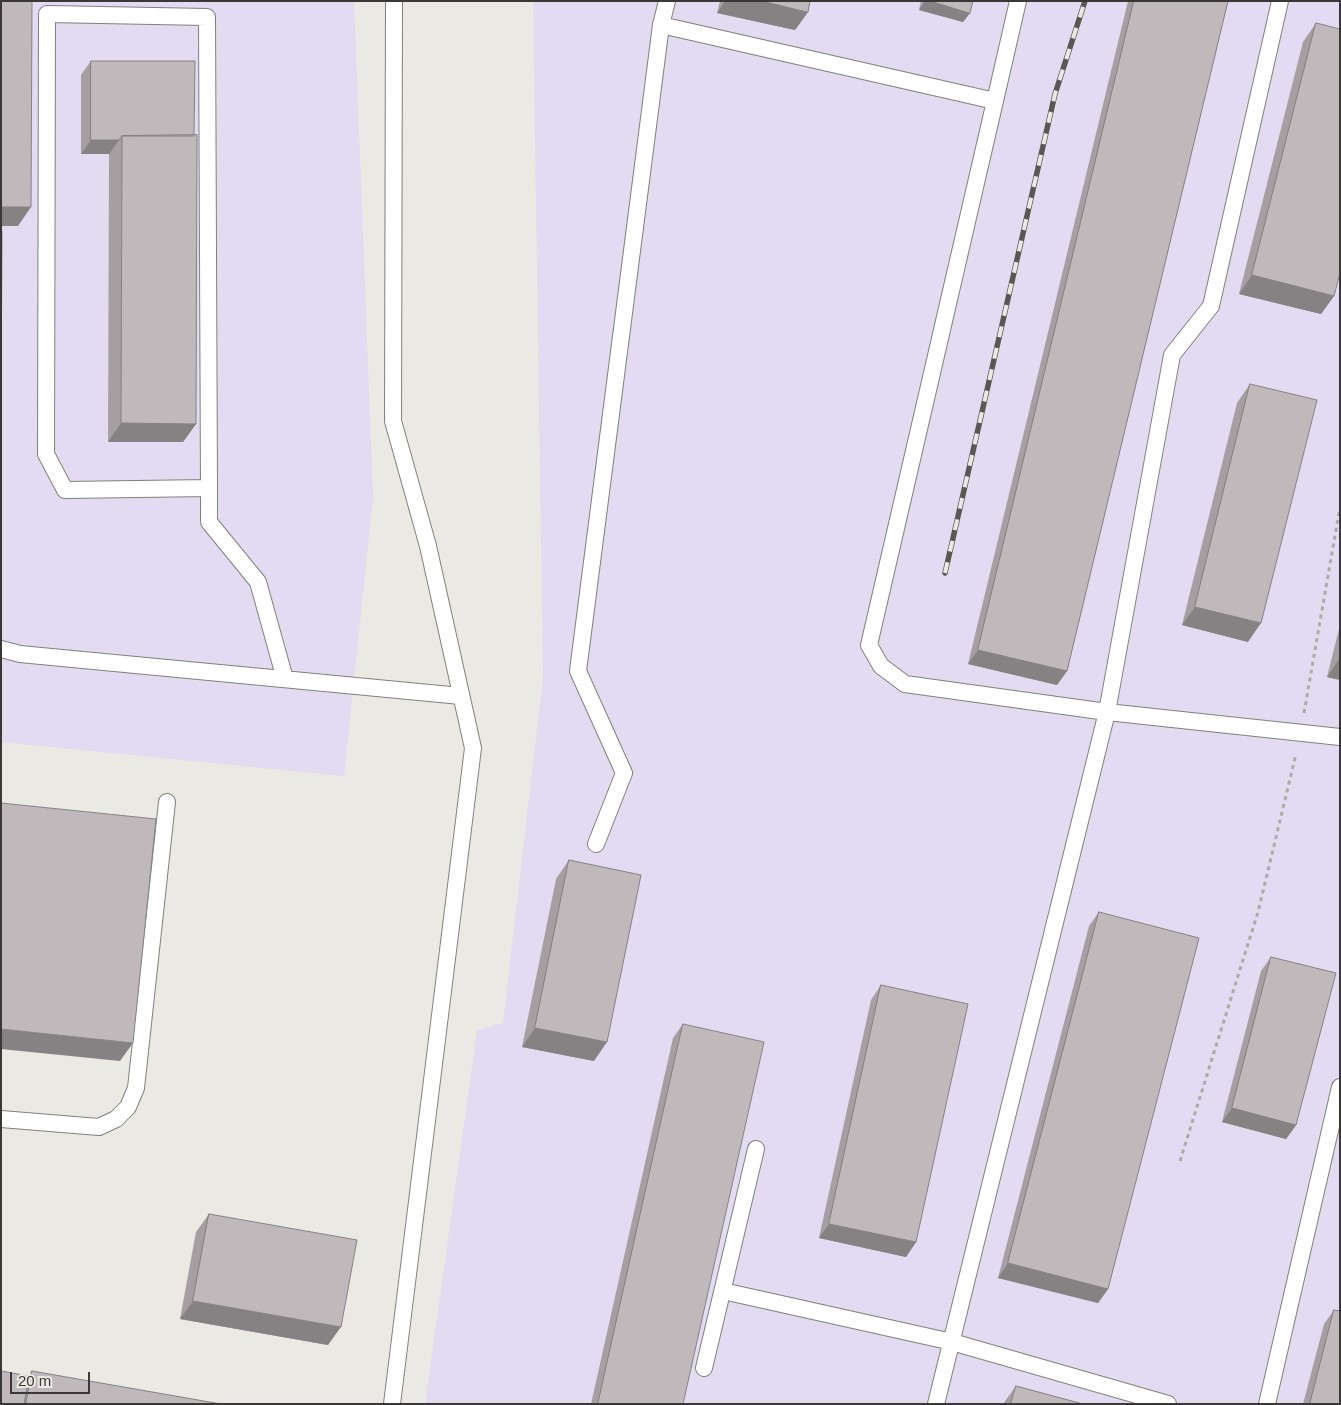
<!DOCTYPE html>
<html>
<head>
<meta charset="utf-8">
<style>
  body { margin:0 }
  #map { position:relative; width:1341px; height:1405px; overflow:hidden; background:#ebe9e3; font-family:Arial,sans-serif }
  canvas { display:block }
  .frame { position:absolute; inset:0; border:2px solid #393836; pointer-events:none }
  .scale { position:absolute; left:10px; top:1372px; width:80px; height:22px; box-sizing:border-box; border:2px solid #393836; border-top:0; padding-left:6px; font-size:15px; line-height:18px; white-space:nowrap; color:#393836; -webkit-text-stroke:4px #ebe9e3; paint-order:stroke }
</style>
</head>
<body>
<div id="map">
<canvas width="1341" height="1405"></canvas>
<div class="frame"></div>
<div class="scale">20 m</div>
</div>
<script>
const context = document.querySelector('canvas').getContext('2d');
context.lineJoin = 'round';
function fill(path, color) { context.fillStyle = color; context.fill(path, 'evenodd'); }
function strokePath(path, color, width, dash) { context.strokeStyle = color; context.lineWidth = width; context.lineCap = dash ? 'butt' : 'round'; context.setLineDash(dash || []); context.stroke(path); }
fill(new Path2D(`
  M1,1h353l19,496 -29,279 -343,-34z
  M533,1h807v1403h-915l52,-373 26,-8 40,-345z`), '#e2dbf1');
const service = new Path2D(`
  M667,1l-6,24 334,76 23,-100
  M995,101l-126,544 12,21 24,18 202,28 233,25
  M209,488l-144,2 -19,-36 1,-440 160,3 2,471v34l49,60 27,97
  M1,649l19,5 441,42
  M596,844l28,-71 -46,-102 83,-646
  M1,1119l98,8 17,-8 12,-12 8,-19 31,-286
  M723,1291l229,51 216,62
  M704,1368l52,-219
  M392,1404l81,-656 -45,-202 -35,-125 1,-420
  M936,1404l171,-692 65,-357 39,-49 69,-305
  M1267,1404l73,-317`);
strokePath(service, '#82807b', 18);
strokePath(new Path2D(`
  M1304,713l36,-206
  M1180,1161l78,-249 38,-158`), '#acaba6', 3, [4, 4]);
strokePath(service, '#fff', 16);
const rail = new Path2D(`
  M945,573l110,-479 30,-93`);
strokePath(rail, '#585754', 5.5);
strokePath(rail, '#ebe9e3', 4, [11]);
fill(new Path2D(`
  M720,1h90l-2,11 -13,18 -78,-17z
  M921,1h52l-3,12 -7,9 -44,-12z
  M1128,1h100l-161,670 -10,14 -89,-21z
  M1316,23l18,273 -13,18 -82,-20 64,-252z
  M91,61l103,74 2,289 -13,18h-75l1,-288h-28v-79z
  M1250,384l-2,258 -66,-17 55,-222z
  M1340,625v55l-13,-3z
  M569,860l25,201 -72,-14 34,-168z
  M1099,912l9,377 -10,14 -100,-25 91,-352z
  M1271,957l25,168 -10,14 -64,-17 39,-151z
  M881,985l35,257 -10,15 -87,-19 52,-238z
  M683,1024v380h-92l82,-366z
  M209,1214l119,131 -148,-26 16,-87z
  M1334,1310l6,94h-37l21,-80z
  M32,1371l189,33h-220l28,-28z
  M1016,1386l67,18h-80z`), '#a59fa2');
fill(new Path2D(`
  M725,1h37l46,11 -13,18 -78,-17z
  M925,1h5l40,12 -7,9 -44,-12z
  M91,140h28l-10,14h-28z
  M1,207h30l-13,19h-17z
  M1252,275l82,21 -13,18 -82,-20z
  M121,423l75,1 -13,18h-75z
  M1195,607l66,16 -13,19 -66,-17z
  M978,650l89,21 -10,14 -89,-21z
  M1340,658v22l-13,-3z
  M535,1028l72,14 -13,19 -72,-14z
  M1,1029l132,14 -13,18 -119,-12z
  M1232,1108l64,17 -10,14 -64,-17z
  M829,1224l87,18 -10,15 -87,-19z
  M1008,1263l100,26 -10,14 -100,-25z
  M193,1301l148,26 -13,18 -148,-26z`), '#868284');
const building = new Path2D(`
  M1,1h31l-1,206h-30z
  M762,1h48l-2,11z
  M930,1h43l-3,12z
  M1134,1h94l-161,670 -89,-21z
  M1316,23l24,6v244l-6,23 -82,-21z
  M91,61h104l-1,75h-72l-3,4h-28z
  M197,135l-1,289 -75,-1 1,-287z
  M1,231h1l-1,177z
  M1250,384l67,16 -56,223 -66,-16z
  M1,803l155,16 -23,224 -132,-14z
  M569,860l72,15 -34,167 -72,-14z
  M1099,912l100,26 -91,351 -100,-26z
  M1271,957l65,16 -40,152 -64,-17z
  M881,985l87,19 -52,238 -87,-18z
  M683,1024l81,18 -81,362h-85z
  M209,1214l148,26 -16,87 -148,-26z
  M1334,1310l6,1v93h-30z
  M1,1371l28,5 -5,28h-23z
  M32,1371l189,33h-195z
  M1016,1386l67,18h-72z`);
fill(building, '#c0b9bc');
strokePath(building, '#868284', 1);
</script>
</body>
</html>
